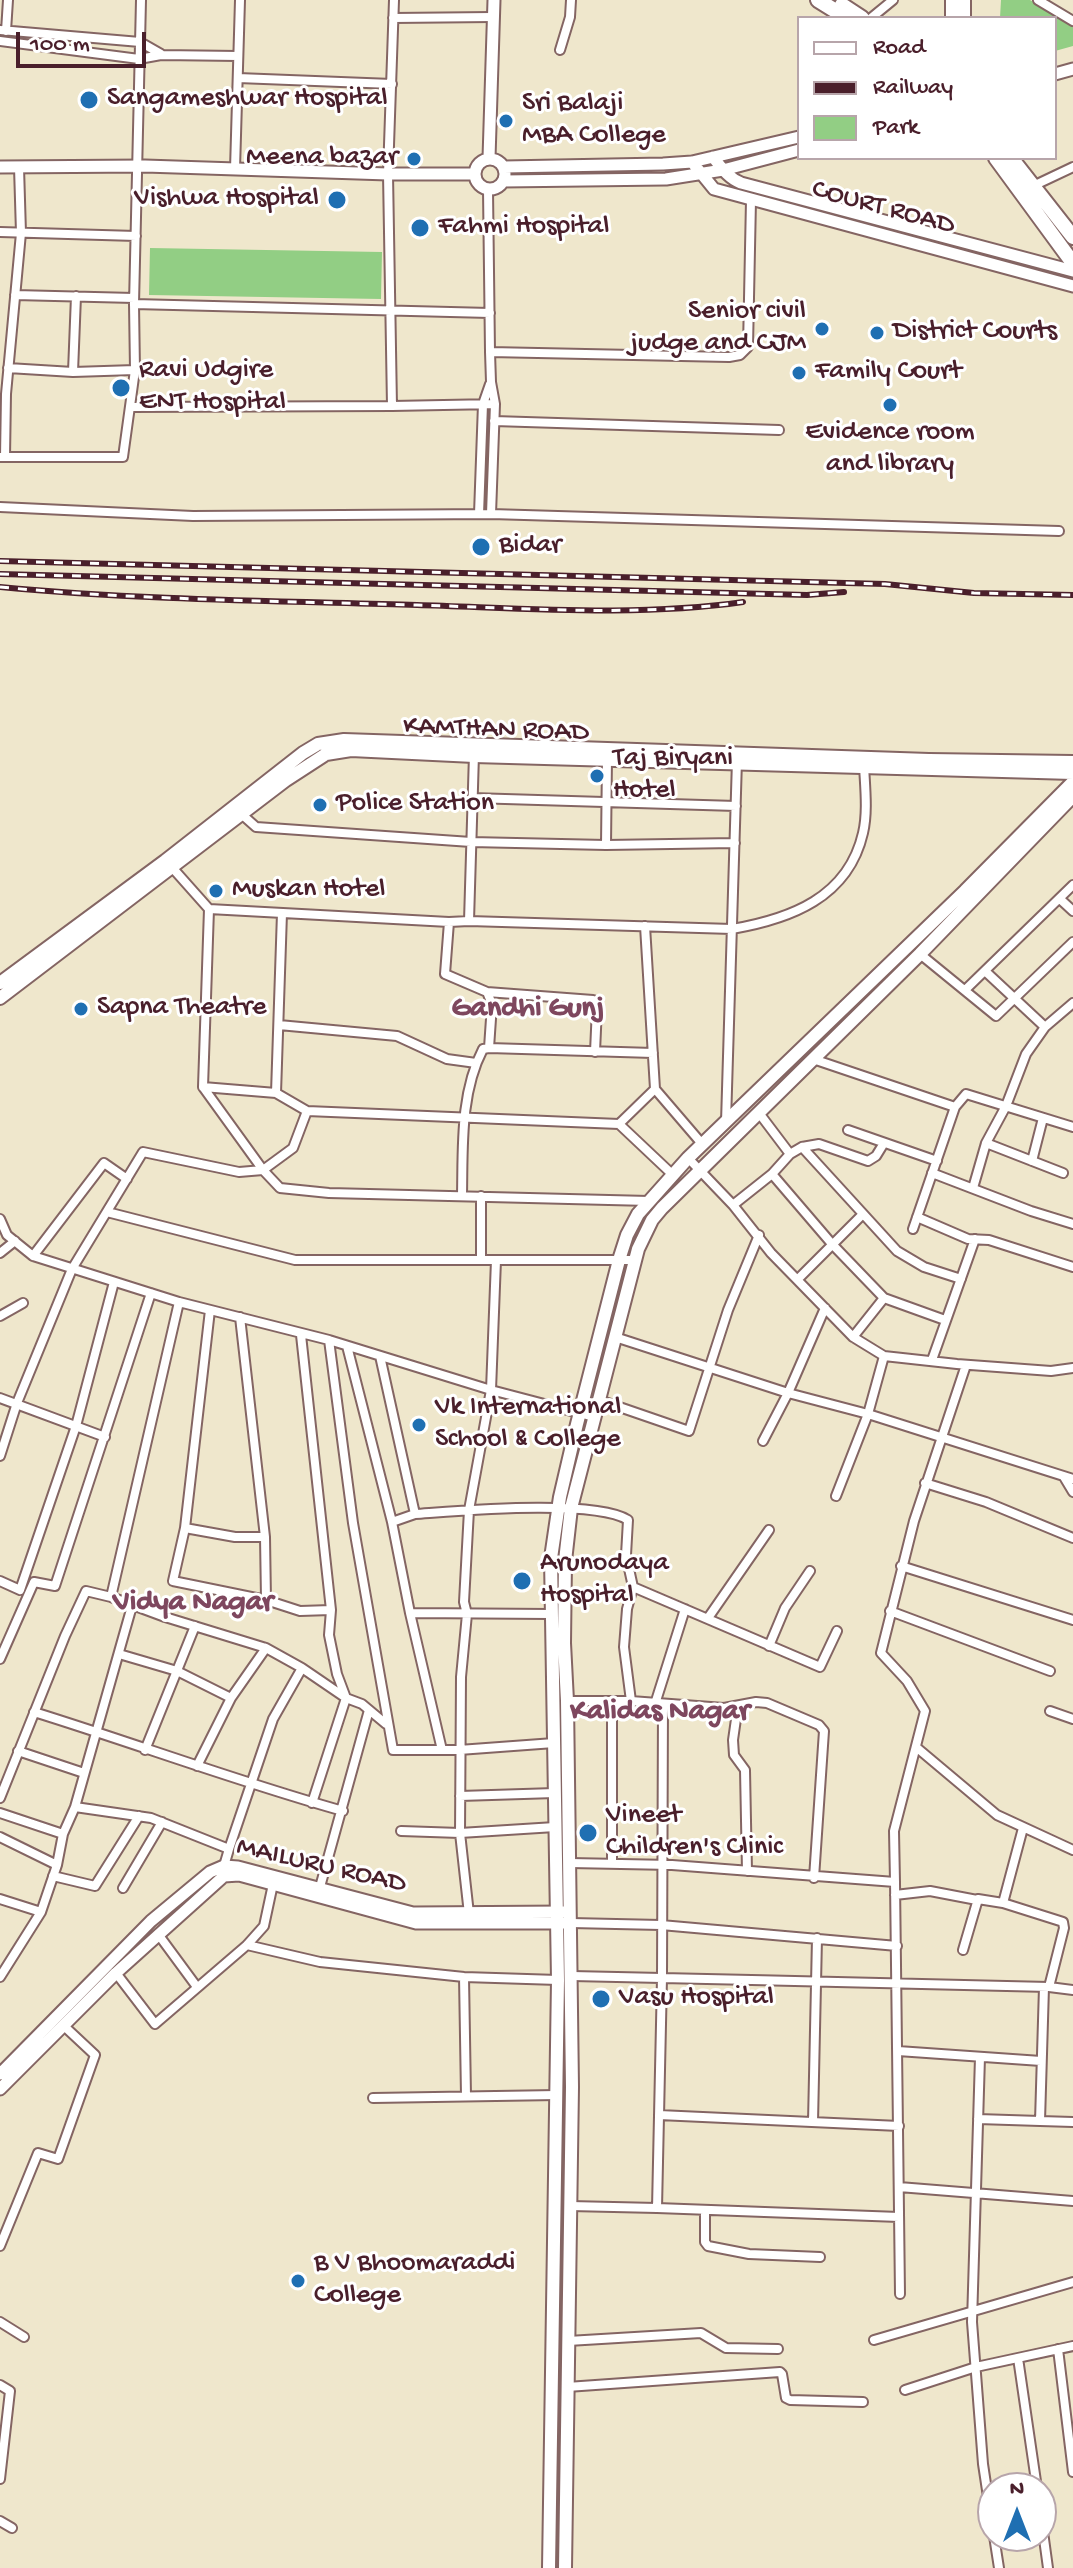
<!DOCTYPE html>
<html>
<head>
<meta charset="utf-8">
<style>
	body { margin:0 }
	#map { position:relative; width:1073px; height:2568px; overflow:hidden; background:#efe7cc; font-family:"Gochi Hand",sans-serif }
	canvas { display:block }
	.legend { position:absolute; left:797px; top:16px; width:260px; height:144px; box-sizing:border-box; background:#fff; border:2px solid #b7a5aa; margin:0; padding:10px 14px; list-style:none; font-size:24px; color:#4a1f2b }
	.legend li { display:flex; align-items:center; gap:16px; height:40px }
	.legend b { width:40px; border:2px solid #b7a5aa }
	.north { position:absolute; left:977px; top:2472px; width:80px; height:80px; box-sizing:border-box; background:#fff; border:2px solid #b7a5aa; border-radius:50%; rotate:0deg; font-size:22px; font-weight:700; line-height:32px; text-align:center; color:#4a1f2b }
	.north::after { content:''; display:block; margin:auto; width:28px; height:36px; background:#1f6fb2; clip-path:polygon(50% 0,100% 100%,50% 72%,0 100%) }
	.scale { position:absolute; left:16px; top:32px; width:130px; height:36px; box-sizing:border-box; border:4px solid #4a1f2b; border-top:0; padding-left:10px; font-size:24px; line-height:28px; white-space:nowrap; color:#4a1f2b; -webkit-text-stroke:6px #fff; paint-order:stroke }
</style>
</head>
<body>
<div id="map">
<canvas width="1073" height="2568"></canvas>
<ul class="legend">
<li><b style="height:10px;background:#fff"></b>Road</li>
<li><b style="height:10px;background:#4a1f2b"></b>Railway</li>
<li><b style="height:22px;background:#92ce84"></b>Park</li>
</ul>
<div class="north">N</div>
<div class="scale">100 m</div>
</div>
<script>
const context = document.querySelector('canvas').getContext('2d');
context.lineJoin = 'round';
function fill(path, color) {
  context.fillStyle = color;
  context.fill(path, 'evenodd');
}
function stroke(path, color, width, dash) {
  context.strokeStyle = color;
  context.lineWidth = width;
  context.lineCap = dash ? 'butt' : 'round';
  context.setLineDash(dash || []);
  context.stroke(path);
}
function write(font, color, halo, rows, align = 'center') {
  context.font = font + ' "Gochi Hand",sans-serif';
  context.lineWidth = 6;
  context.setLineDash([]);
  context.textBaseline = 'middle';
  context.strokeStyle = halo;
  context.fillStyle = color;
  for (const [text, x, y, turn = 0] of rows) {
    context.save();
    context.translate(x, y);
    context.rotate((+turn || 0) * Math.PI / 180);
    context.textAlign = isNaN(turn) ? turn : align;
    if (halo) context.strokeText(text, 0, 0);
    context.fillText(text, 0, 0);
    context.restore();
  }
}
const green = new Path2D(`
	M1001,0H1030L1058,15L1073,26V46L1055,51V18H1000Z
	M150,248L382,252L381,299L149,295Z`);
const street = new Path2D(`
	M1038,0L1073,21
	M393,18L493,17
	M871,18L893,0
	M0,30L140,42L161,54
	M6,31L8,0
	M0,41L139,59L161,55L238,56
	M560,50L570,17L571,0
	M238,78L392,84
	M235,169L240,0
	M1033,186L1073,167
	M488,190L490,352L491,382L495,404L491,514
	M0,232L136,236
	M15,295L134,298
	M134,304L490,313
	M490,352L729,357L740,355L748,347L751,200
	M8,368L73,372L135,370
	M73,372L76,296
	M392,406L388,174L394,0
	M132,407L392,406L495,404
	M494,421L779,430
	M0,457H123L135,370L134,304L141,0
	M5,457L6,394L21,233L19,167
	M0,507L193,516L491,514L1059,531
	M479,514L483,404L490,384
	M472,798L736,806
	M238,811L256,827L471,842L606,845L735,843
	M606,845L607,758
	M169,864L209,909L449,922L469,921L732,929C790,919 848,898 863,833C868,812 865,787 864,765
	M1060,899L1073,911
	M209,909L203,1087L263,1170L280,1188L329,1193L649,1201
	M282,913L276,1093L307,1111L619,1124L673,1175
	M469,921L474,754
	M449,922L445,974L487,992L492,1004L489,1048L483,1049C460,1093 463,1147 462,1195
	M645,926L655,1089L703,1145
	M920,954L996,1016L1073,942
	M985,971L1045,1027L1026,1054L1006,1106L986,1143
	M965,990L1073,885
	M487,992L593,1000L597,1007L595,1052
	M279,1025L397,1036L447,1059L476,1063
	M1045,1027L1073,1003
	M489,1048L653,1053
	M813,1059L955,1107L913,1229
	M203,1087L276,1093
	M955,1107L966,1094L1073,1127
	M759,1113L790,1154
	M726,1122L737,760
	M619,1124L655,1089
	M848,1130L937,1161
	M802,1147L897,1251L924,1267L961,1279
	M688,1158L733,1205L771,1253L853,1337L884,1356L957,1364L1051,1371L1073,1368
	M1032,1161L1043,1118
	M932,1173L1031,1211L1073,1224
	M772,1174L832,1244L884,1298L945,1320
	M973,1188L986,1143L1063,1173
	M733,1205L772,1174L790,1154L802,1147L819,1144L868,1161L876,1156L884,1143
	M107,1212L295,1260H635
	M917,1217L968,1239L989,1240L1073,1267
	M0,1219L7,1235L33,1256L179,1302L329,1340L491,1390L594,1417
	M0,1253L15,1241
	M33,1256L104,1163L127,1179
	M481,1260V1196
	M798,1279L863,1214
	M210,1310L185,1528L173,1581L266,1600L300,1611L331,1610
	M0,1316L23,1303
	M240,1317L265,1537L266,1600
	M301,1335L331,1610L329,1635L337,1674L346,1698L312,1803
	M615,1337L788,1393L868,1414L1073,1479
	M853,1337L884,1298
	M329,1340L353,1523L393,1750H459L554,1743
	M347,1346L392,1522L410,1613L442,1750
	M380,1356L415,1514
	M932,1360L975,1239
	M0,1398L105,1437
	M599,1400L689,1431L728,1310L759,1235
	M763,1441L788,1393L825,1308
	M0,1456L17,1403L72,1269L143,1152L239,1172L263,1170L293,1148L307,1111
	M1064,1477L1073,1492
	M925,1483L986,1502L1073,1538
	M836,1496L868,1414L884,1356
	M392,1522L415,1514C460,1511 594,1499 628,1520L626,1555L633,1587L627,1609L624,1647L631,1701
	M185,1528L235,1537H265
	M901,1566L1073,1620
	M0,1581L20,1590L76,1426L114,1282
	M633,1587L820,1667L837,1631
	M111,1597L179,1302
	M890,1611L1050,1671
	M410,1613L551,1614
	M708,1618L769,1530
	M769,1646L785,1608L810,1571
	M119,1654L177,1671L231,1698
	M0,1659L34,1582L55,1586L151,1293
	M567,1701H631L724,1708L756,1702L767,1703L819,1725L824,1731L814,1878
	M612,1702V1864
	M655,1704L685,1609
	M742,1706L737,1712L733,1740L734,1755L745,1770L747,1871
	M1050,1711L1073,1719
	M34,1712C137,1744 239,1782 343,1811
	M916,1747L997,1815L1073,1850
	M145,1750L195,1626
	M18,1751L84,1773
	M197,1766L231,1698L266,1648
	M460,1796L555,1793
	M0,1798L65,1636L86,1591L111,1597L165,1617L266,1648L302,1668L346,1698L362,1704L386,1724
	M75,1807L151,1818L229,1849L224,1866
	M0,1813L63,1834
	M401,1831L460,1833L555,1827
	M0,1837L57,1865
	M229,1849L273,1719L302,1668
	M570,1863L672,1865L895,1882L900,2294
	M53,1876L95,1886L139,1816
	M895,1882L894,1831L925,1711L907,1681L881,1653L914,1521L966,1365
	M320,1887L369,1710
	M123,1888L162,1822
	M895,1895L930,1891L977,1900
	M0,1899L41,1912
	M1003,1903L1023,1828
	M469,1914L460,1833L461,1677L467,1614L464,1602L469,1510L491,1390L496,1260
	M571,1923L661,1925L897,1946
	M158,1934L197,1987
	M247,1945L320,1962L464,1977L558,1980
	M963,1950L978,1899L1003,1903L1060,1921L1063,1922L1064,1928L1049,1987
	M116,1973L155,2024L247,1945L264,1926L273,1884
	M572,1976C731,1980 890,1982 1049,1987L1073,1990
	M0,1977L41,1912L57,1865L63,1834L75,1807L132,1606
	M464,1977L466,2096
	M1044,1987L1040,2121L1073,2122
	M898,2051L1041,2061
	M980,2057L972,2322L983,2464L993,2530
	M373,2098L557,2095
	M659,2115L899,2126
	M978,2119L1040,2121
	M813,2122L817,1938
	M899,2187L1073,2201
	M570,2206L657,2208L662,1978L663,1704
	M657,2208L899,2217
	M705,2210V2242L708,2246L749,2254L820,2257
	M0,2246L38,2153L58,2159L95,2055L64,2026
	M0,2322L24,2337
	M874,2340L1073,2282
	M568,2341L701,2333L726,2348L778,2349
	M1058,2349L1073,2472
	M1018,2358L1037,2488
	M0,2385L10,2391L0,2479
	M567,2387L780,2372L782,2374L786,2398L790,2400L863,2402
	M905,2390L976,2367L1073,2346
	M1041,2517L1048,2568
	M0,2521L12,2528
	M994,2536L999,2568`);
const secondary = new Path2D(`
	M1055,74L1073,69
	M713,157C721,167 728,178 741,183L1073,271
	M489,158L494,0
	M475 174a15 15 0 1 1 30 0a15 15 0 1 1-30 0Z
	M692,162L714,189L1073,286
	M0,167L145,166L388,174H474
	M504,167L663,164L692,162L799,137
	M503,181L666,179L723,170L799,150
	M0,2074L151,1921L210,1872L224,1866L238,1867L413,1913L566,1912
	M0,2089L116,1973L224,1876L239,1875L416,1923H566`);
const primary = new Path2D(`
	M952,0V18
	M964,0V18
	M0,983L165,861L303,753L318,744L344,740L929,760L1073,762
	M0,998L286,780L326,754L351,750L474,756L1073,773
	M549,2568L558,1980L551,1558L560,1497L577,1424L619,1260L627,1235L638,1214L688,1158L965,891L1073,782
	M565,2568L572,2087L567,1701L564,1643L565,1561L571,1508L638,1249L652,1220L662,1208L920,954L1073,796`);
const highway = new Path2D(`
	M818,0L847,18
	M842,5L862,18
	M996,158L1073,263
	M1011,158L1073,237`);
const rail = new Path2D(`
	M0,561L885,584L974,593L1073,595
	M0,574L807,595L844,592
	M0,587C138,600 278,601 417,605C523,608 638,617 743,602`);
const markers = [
	[89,100,10,"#1f6fb2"],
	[506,121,8,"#1f6fb2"],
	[414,159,8,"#1f6fb2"],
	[337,200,10,"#1f6fb2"],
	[420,228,10,"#1f6fb2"],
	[822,329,8,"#1f6fb2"],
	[877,333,8,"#1f6fb2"],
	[799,373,8,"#1f6fb2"],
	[121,388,10,"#1f6fb2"],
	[890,405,8,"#1f6fb2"],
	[481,547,10,"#1f6fb2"],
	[597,776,8,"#1f6fb2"],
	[320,805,8,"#1f6fb2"],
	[216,891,8,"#1f6fb2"],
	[81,1009,8,"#1f6fb2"],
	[419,1425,8,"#1f6fb2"],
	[522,1581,10,"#1f6fb2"],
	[588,1833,10,"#1f6fb2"],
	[601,1999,10,"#1f6fb2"],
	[298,2281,8,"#1f6fb2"]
];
const poiNames = [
	["Sangameshwar Hospital",107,100],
	["Sri Balaji",522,105],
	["MBA College",522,137],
	["Meena bazar",398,159,"right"],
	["Vishwa Hospital",319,200,"right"],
	["Fahmi Hospital",438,228],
	["Senior civil",806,313,"right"],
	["judge and CJM",806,345,"right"],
	["District Courts",893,333],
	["Ravi Udgire",139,372],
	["ENT Hospital",139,404],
	["Family Court",815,373],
	["Evidence room",890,434,"center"],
	["and library",890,466,"center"],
	["Bidar",499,547],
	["Taj Biryani",613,760],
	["Hotel",613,792],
	["Police Station",336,805],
	["Muskan Hotel",232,891],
	["Sapna Theatre",97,1009],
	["Vk International",435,1409],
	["School & College",435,1441],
	["Arunodaya",540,1565],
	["Hospital",540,1597],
	["Vineet",606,1817],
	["Children's Clinic",606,1849],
	["Vasu Hospital",619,1999],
	["B V Bhoomaraddi",314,2265],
	["College",314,2297]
];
const streetNames = [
	["COURT ROAD",883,209,15],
	["KAMTHAN ROAD",496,731,2],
	["MAILURU ROAD",321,1867,13]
];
const neighbourhoodNames = [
	["Gandhi Gunj",528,1010],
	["Vidya Nagar",193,1604],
	["Kalidas Nagar",660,1713]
];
fill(green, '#92ce84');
stroke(street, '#846563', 12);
stroke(secondary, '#846563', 15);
stroke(primary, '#846563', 16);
stroke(highway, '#846563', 18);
stroke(street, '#fff', 8);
stroke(secondary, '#fff', 11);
stroke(primary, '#fff', 12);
stroke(highway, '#fff', 14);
stroke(rail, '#4a1f2b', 6);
stroke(rail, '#fff', 3, [9]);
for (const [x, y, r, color] of markers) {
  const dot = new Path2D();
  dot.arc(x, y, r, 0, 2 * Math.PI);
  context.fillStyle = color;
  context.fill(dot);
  stroke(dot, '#fff', 3);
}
write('28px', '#4a1f2b', '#fff', poiNames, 'left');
write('28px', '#4a1f2b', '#fff', streetNames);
write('bold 30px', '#7e475e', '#fff', neighbourhoodNames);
</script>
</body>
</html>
